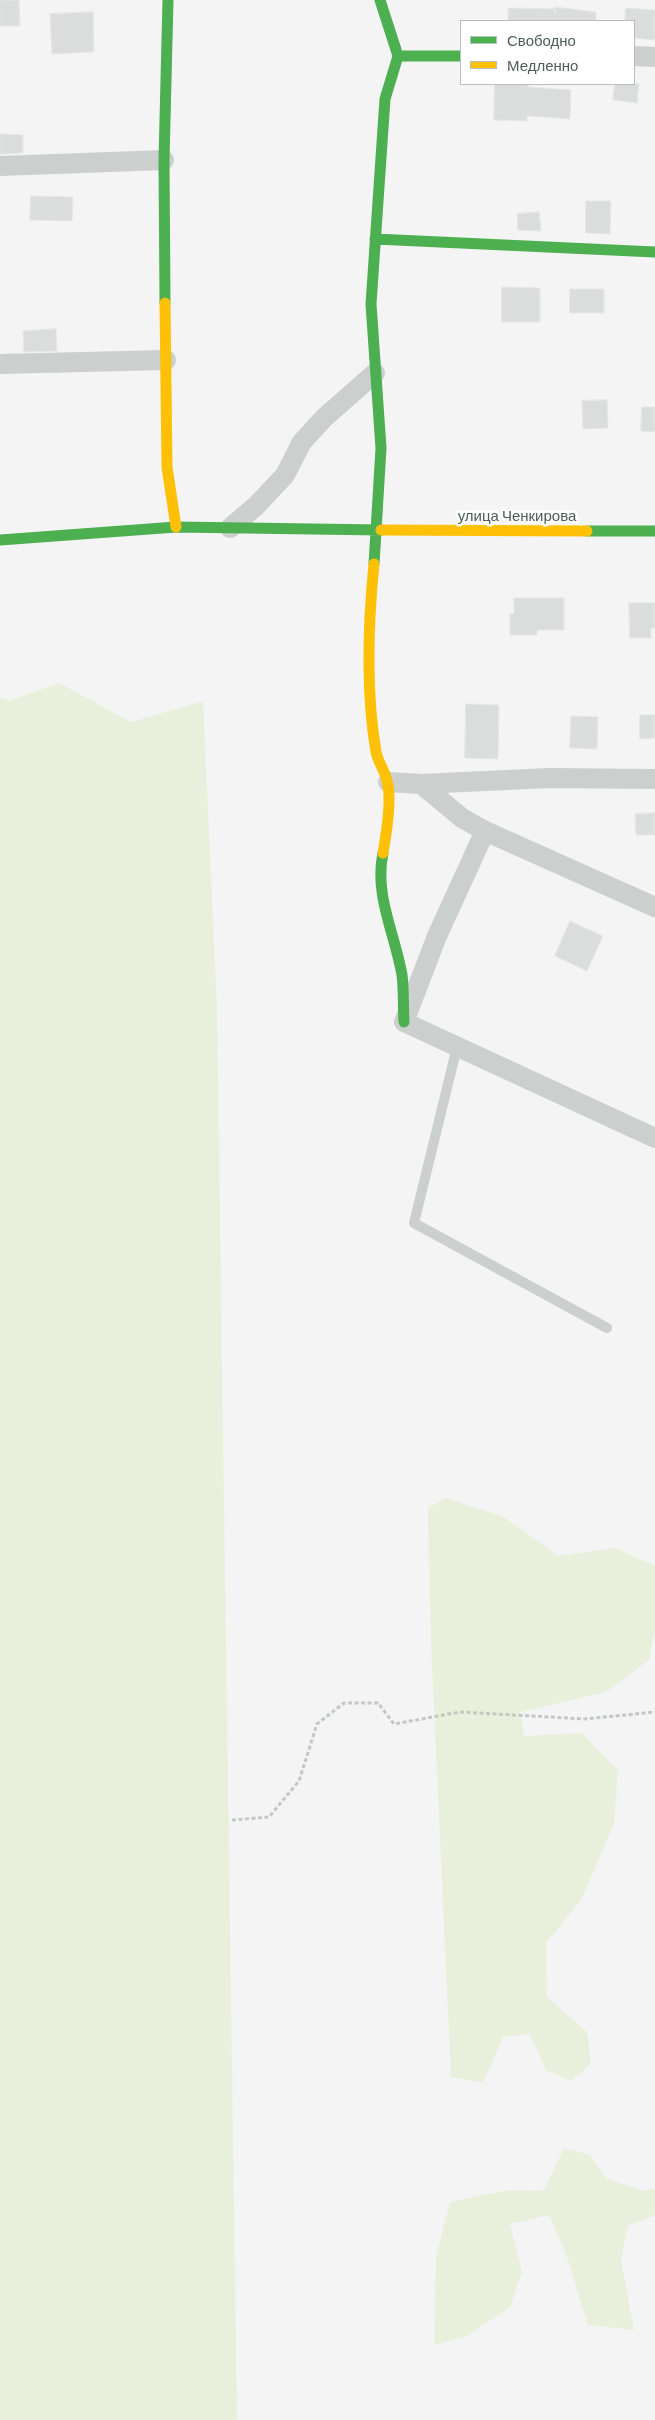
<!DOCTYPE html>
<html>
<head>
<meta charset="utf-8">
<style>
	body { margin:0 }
	#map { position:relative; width:655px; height:2420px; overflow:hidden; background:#f4f4f4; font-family:Barlow,sans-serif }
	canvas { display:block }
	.legend { position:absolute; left:460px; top:20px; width:175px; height:65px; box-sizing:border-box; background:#fff; border:1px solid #b7bfbb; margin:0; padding:6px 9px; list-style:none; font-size:15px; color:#4c5f54 }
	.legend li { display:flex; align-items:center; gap:10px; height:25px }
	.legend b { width:25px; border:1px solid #b7bfbb }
</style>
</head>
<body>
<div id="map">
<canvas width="655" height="2420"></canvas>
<ul class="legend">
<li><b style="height:6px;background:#4caf50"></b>Свободно</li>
<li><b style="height:6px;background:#ffc107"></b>Медленно</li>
</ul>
</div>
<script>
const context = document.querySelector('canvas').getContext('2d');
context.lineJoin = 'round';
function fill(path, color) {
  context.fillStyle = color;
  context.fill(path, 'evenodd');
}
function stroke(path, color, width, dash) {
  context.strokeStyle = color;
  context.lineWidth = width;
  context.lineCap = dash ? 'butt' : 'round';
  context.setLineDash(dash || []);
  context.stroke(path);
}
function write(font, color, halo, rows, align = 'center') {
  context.font = font + ' Barlow,sans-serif';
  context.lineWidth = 5;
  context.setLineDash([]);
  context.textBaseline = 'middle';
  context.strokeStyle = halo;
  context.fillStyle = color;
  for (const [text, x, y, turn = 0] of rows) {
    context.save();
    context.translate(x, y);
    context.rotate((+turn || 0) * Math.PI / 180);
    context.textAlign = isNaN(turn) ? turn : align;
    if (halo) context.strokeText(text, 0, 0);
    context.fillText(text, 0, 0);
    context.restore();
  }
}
const green = new Path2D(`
	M59,683L131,722L203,701L217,1008L237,2420H0V697L9,701Z
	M445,1498L502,1516L559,1556L615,1548L655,1566V1631L649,1660L606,1692L520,1712L524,1736L582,1733L618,1771L614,1824L581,1900L546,1943L547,1997L587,2032L591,2064L571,2081L546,2070L530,2034L503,2037L483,2083L451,2077L431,1643L428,1508Z
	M564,2148L590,2155L607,2179L645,2191L655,2188V2215L628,2226L621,2260L634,2330L588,2325L566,2254L549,2215L510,2224L522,2272L510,2307L465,2337L434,2345L436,2257L450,2202L503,2191L544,2190Z`);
const building = new Path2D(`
	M0,0H19L20,26H0Z
	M555,7L596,12V21H508V8L555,9V14Z
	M626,8L655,10V40L634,38V21H625Z
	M93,12L94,52L52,54L50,14Z
	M495,84H528V87L571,90L570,119L527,116V121L494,120Z
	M615,84H639L637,103L613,100Z
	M0,134L23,135V153L0,154Z
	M31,196L73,197L72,221L30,220Z
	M586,201H611L610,234L586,233Z
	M539,212L541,231L518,230L517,214Z
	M502,287L540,288V322H502Z
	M570,289H604V313H570Z
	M56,329L57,351L24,352L23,331Z
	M607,400L608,428L583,429L582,401Z
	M642,407H655V432L641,431Z
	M514,598H564V630H537V635H510V614H514Z
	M629,603H655V628H651V638H630Z
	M466,704L499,705L498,759L465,758Z
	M640,715H655V738L640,739Z
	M571,716L598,717L597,749L570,748Z
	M655,813V835H636L635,814Z
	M570,921L603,936L587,971L555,956Z`);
const path = new Path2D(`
	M232,1820L269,1817L299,1781L317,1724L344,1703H378L394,1724L460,1712L585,1719L655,1712`);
const lane = new Path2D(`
	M457,1047L414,1223L607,1328`);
const street = new Path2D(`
	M634,56L655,57
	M0,166L164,160
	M0,364L166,360
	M230,528L256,506L285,475L302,442L324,418L375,373
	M388,782L421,784L549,778L655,779
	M421,784L462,818L485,831L655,907
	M485,831L437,936L404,1022L655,1138`);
const fast = new Path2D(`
	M398,56H461
	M375,239L655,252
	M165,303L164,160L168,0
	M587,531H655
	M0,540L176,527L381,530
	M374,564L381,448L371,304L385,99L398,56L380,0
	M383,853C374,895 395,934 402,975C404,990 403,1007 404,1022`);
const slow = new Path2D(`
	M165,303L167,467L176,527
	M381,530L587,531
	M374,564C368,624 366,693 376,752C378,762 385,771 387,781C392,797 386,836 383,853`);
const streetNames = [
	["улица Ченкирова",517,516]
];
fill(green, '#e8f0dc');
fill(building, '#dbdddc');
stroke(building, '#e6e6e6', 1);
stroke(path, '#c2c9be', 3, [4, 2.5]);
stroke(lane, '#cbcfcd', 10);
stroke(street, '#cbcfcd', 20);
stroke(fast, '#4caf50', 11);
stroke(slow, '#ffc107', 11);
write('15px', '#4c5f54', '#fff', streetNames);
</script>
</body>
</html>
